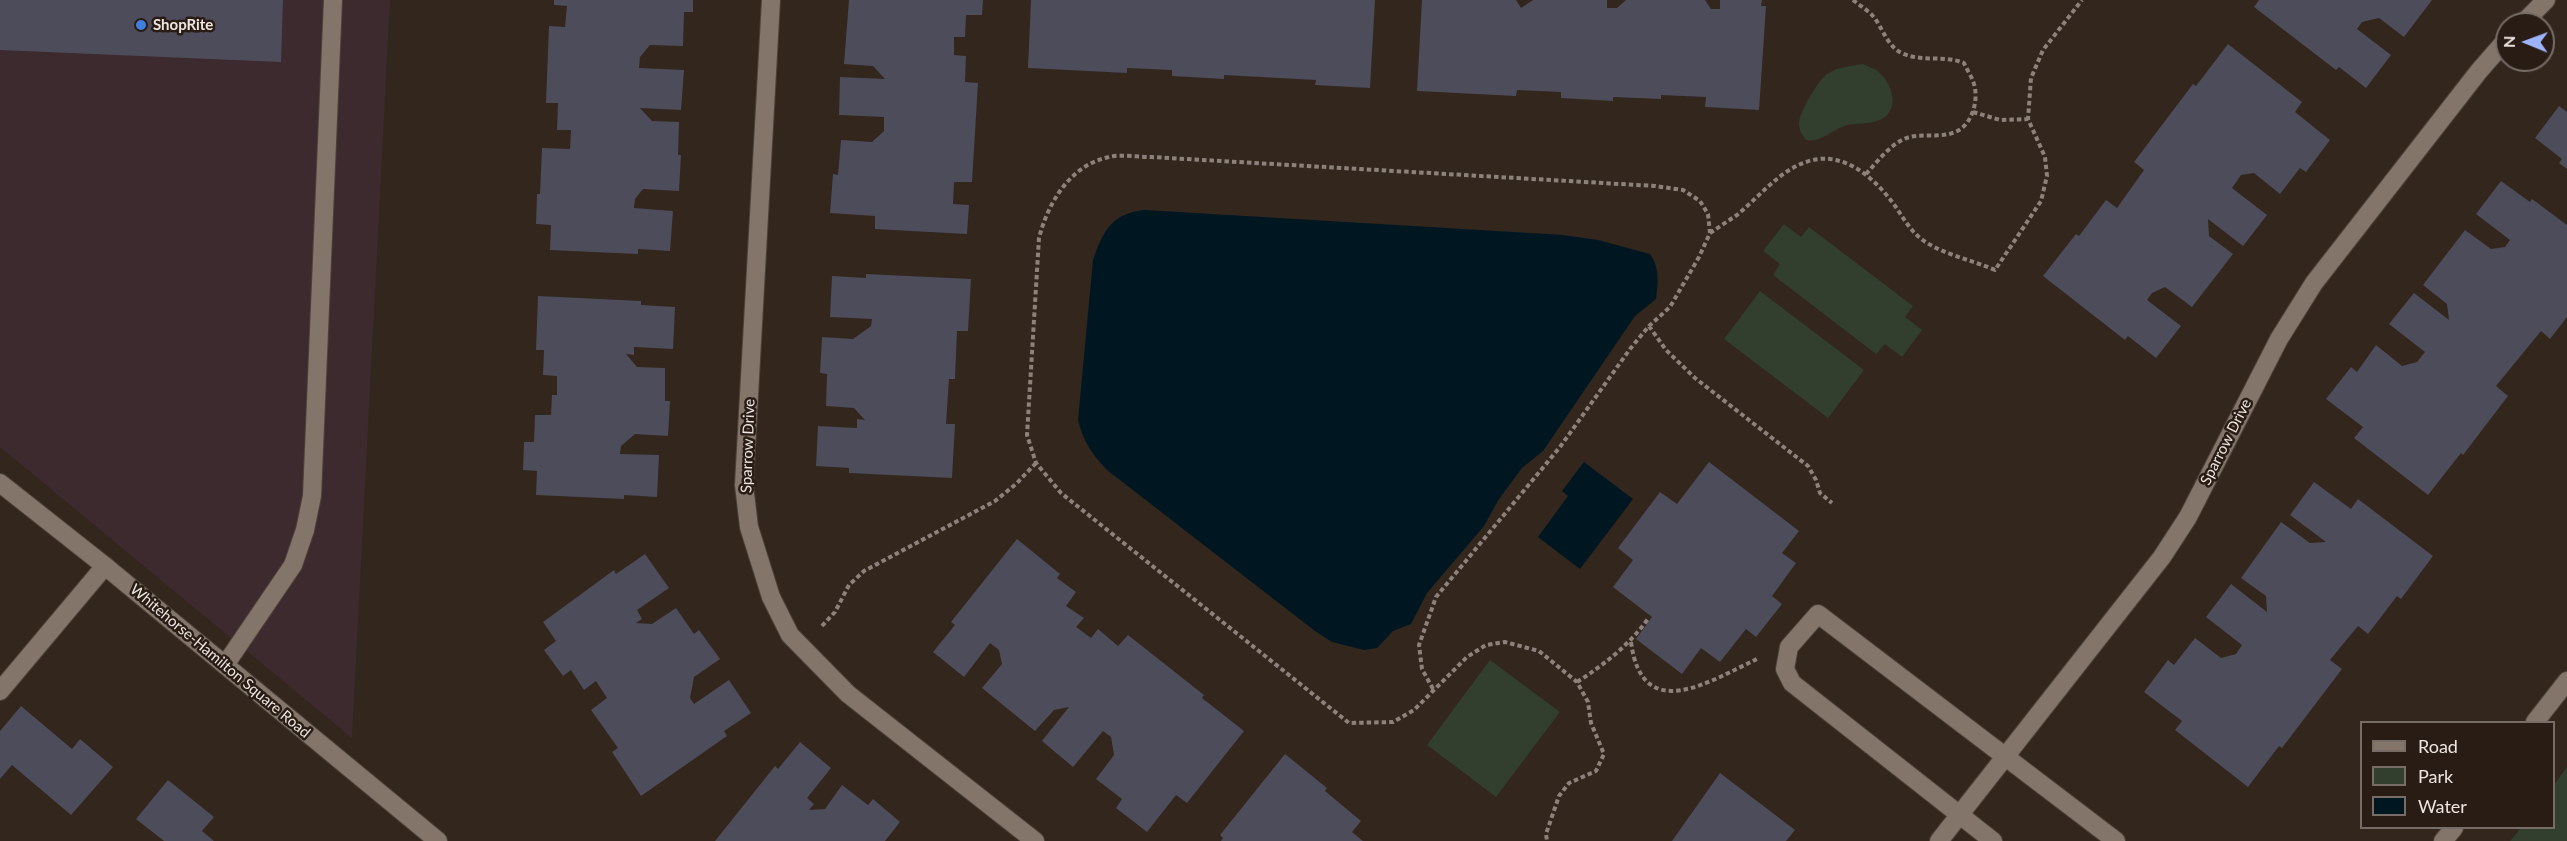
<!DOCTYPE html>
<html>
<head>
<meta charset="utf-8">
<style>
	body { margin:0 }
	#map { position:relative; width:2567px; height:841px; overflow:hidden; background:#32261d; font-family:Lato,sans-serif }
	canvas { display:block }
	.legend { position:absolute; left:2360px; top:721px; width:195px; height:108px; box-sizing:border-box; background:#281c14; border:2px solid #776c66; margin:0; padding:8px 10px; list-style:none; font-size:18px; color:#eee5e0 }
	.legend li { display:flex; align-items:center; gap:12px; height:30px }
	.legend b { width:30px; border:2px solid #776c66 }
	.north { position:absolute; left:2495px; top:12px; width:60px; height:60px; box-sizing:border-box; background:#281c14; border:2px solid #776c66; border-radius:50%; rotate:271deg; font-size:16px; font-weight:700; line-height:24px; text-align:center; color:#eee5e0 }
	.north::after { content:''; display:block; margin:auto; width:21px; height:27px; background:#9db4fd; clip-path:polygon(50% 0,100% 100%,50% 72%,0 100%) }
</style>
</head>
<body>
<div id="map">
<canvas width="2567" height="841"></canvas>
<ul class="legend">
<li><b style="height:8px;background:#84756a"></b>Road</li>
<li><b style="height:16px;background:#323e2e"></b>Park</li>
<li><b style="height:16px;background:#001722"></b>Water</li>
</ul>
<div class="north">N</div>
</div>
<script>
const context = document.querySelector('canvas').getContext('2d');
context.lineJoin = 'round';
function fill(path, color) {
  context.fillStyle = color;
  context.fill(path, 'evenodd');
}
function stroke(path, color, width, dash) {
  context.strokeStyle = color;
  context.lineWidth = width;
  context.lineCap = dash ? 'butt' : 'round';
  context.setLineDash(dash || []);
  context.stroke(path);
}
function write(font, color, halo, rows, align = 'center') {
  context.font = font + ' Lato,sans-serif';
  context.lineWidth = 5;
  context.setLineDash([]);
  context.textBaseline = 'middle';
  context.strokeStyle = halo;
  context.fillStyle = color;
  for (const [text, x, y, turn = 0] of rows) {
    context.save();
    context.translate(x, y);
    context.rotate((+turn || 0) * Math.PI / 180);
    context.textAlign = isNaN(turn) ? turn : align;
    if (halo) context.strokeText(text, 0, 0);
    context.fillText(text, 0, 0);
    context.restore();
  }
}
const commercial = new Path2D(`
	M0,0H390L352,738L0,447Z`);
const green = new Path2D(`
	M1863,64C1867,66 1872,68 1876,70C1892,81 1902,110 1880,120C1868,125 1856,122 1844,126C1830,131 1821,143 1806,140C1802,135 1799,130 1799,123C1800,111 1818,81 1827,74C1837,67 1851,66 1863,64Z
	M1784,224L1801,237L1809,227L1913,306L1905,317L1922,330L1902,357L1885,344L1876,354L1773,275L1780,264L1763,251Z
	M1760,291L1864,370L1828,418L1724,339Z
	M1490,660L1560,712L1496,797L1427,745Z
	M2567,767V841H2510L2521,828H2554V785Z`);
const water = new Path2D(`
	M1145,210L1563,235L1598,240L1650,254C1660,268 1658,283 1656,299L1635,316L1543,451L1522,468L1499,499L1484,526L1427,593L1411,624L1393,631L1377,648L1364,650L1332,642L1315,631L1107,470C1092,454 1083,441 1078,420L1093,260C1103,231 1112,213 1145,210Z
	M1584,462L1633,499L1580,569L1538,537L1568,496L1562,491Z`);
const building = new Path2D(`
	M0,0H283L281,62L0,50Z
	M554,0H693V12H684L683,46L650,45L640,57L639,68L684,70L681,110L640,108L652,121L679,122L678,155H681L679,191L643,189L635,199L634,208L673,211L670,251L638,249V254L550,250L551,225L536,224L537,194H540L542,148L570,149L571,130H557L558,103H546L549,26L565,27L567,6L554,5Z
	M849,0H983L982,15H966L965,37H954V55L966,56L965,82L978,83L972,182H954L953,204L969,205L967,234L875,229V216L830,213L833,174L838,175L841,140L872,142L884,131V117L839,115L840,77L885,79L873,66L844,64Z
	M1031,0H1375L1370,88L1315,85L1316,80L1224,75V79L1172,76V70L1127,68V73L1028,68Z
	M1422,0H1516L1521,8L1533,0H1607V8H1617L1626,0H1705L1711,9H1720V0H1762L1761,6H1766L1759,110L1705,107L1706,97L1661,95V99L1613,97V101L1561,98V92L1517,90L1516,96L1417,91Z
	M2259,0H2432L2404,37L2379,18L2362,22L2357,29L2391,55L2366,88L2339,67L2336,70L2254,7Z
	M2228,44L2302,102L2295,112L2330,140L2306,172L2300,168L2280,194L2254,173L2241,175L2232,188L2267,215L2243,246L2208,219L2209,236L2233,254L2192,307L2165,287L2152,293L2147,300L2181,326L2156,358L2128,336L2125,340L2043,276L2076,234L2079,236L2106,200L2117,208L2144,170L2134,162L2193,84L2196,86Z
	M2559,106L2567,112V169L2559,163L2562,159L2535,138Z
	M2501,181L2530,202L2532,199L2567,225V317L2550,339L2541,331L2496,386L2508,396L2463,455L2461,453L2428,495L2354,438L2363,427L2326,399L2351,367L2357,372L2376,345L2402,366L2417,362L2425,352L2389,324L2414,293L2449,320L2447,304L2423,285L2465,230L2491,249L2505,247L2510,240L2476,214Z
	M866,274L971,279L968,331H957L955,379H949L946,424H955L952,478L849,473V468L816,466L818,426L857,428V419L865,420L854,408L826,406L827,374L820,373L822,337L853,339L871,326L872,319L830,317L832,276L866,278Z
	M538,296L641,301V305L675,307L673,349L634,347V355L626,354L637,367L665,368V401H670L668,436L635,434L621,446L620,454L659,455L657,497L624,495V499L536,495L537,471L523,470L524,442H534L535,415H551L552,395H557V376L543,375L544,350H536Z
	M1709,462L1799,531L1782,553L1796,563L1772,596L1782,604L1756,637L1746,629L1720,662L1701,648L1682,674L1636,639L1652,617L1613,587L1633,560L1618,548L1660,492L1677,504Z
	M2314,482L2351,509L2358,499L2433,556L2401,599L2397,596L2368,634L2358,626L2330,660L2342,669L2282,748L2279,746L2248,787L2175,730L2182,721L2144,692L2168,660L2174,665L2195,638L2221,658L2236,654L2242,645L2206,617L2231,584L2267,612L2266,596L2241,578L2281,522L2310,543L2326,542L2290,515Z
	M1017,539L1060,574L1057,578L1076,592L1066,606L1084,618L1076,627L1091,638L1098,629L1118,646L1128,635L1204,695L1202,698L1244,731L1187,803L1176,795L1147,832L1116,808L1122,799L1096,779L1114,755L1111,737L1103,731L1073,767L1042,741L1069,707L1054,710L1035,731L982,688L1002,664L999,650L990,643L964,677L933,652L955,625L951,622Z
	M645,554L669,588L637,610L642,619L636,623L652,624L676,608L694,634L699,630L720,659L694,677L690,698L694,704L729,680L751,713L724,731L727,736L641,796L612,752L618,748L591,710L607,698L596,681L584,690L571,670L563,676L544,650L556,641L543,622L614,570L616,574Z
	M21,706L72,749L80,739L113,767L71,815L12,765L0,779V731Z
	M800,742L831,768L807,798L814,804L809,810L825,809L842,785L868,805L873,799L900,822L885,841H715L775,766L778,769Z
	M1285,754L1327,788L1325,791L1361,821L1352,832L1363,841H1221L1223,838L1220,835Z
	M1720,773L1795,830L1786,841H1672Z
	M168,780L214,817L202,831L214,841H164L136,819Z`);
const path = new Path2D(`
	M1853,0C1859,5 1866,9 1872,15C1883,27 1887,48 1904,54C1923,62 1944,55 1964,63C1967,70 1972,77 1974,84C1979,100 1972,126 1955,132C1939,139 1919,132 1904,139C1889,146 1877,162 1866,174
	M1973,112L2000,120L2028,119
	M1710,233C1719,227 1728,221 1737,215C1759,197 1779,171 1806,162C1839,150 1869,173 1889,198C1900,211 1906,226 1920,238C1938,253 1972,260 1995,270L2041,201L2047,176L2045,157L2028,119L2031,78L2043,50L2082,0
	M1649,326L1666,350L1695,378L1808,466L1816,480L1820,493L1832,503
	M822,626L835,612L849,585L864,571L995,501L1016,484L1036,463
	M1631,642C1642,726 1710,681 1757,659
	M1577,682C1605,664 1628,646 1648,619
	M1433,689L1422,669L1419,645L1436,597L1560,447L1630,349L1649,326L1670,307L1699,257L1710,233L1708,214L1700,201L1683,190L1655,186L1151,157C1138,157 1121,154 1109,157C1070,165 1048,203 1039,238L1027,435L1036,463L1061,493L1349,723L1393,722L1414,710L1467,657L1486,645L1505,642L1539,651L1577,682L1588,702L1591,723L1604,754L1596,771L1569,783L1559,796L1546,834L1547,841`);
const service = new Path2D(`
	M225,665L293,565L305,530L312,496L333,0
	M0,691L105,566`);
const minor = new Path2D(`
	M771,0L744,485L749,527L771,597L790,635L848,694L1035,841
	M2522,24L2546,0
	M1939,841L2162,557L2188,517L2279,339L2314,283L2479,71L2507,39
	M1993,841L1792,683L1785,669L1789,647L1818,614L2116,841`);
const tertiary = new Path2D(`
	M0,483L105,566L438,841
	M2535,722L2567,681
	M2443,841L2454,828`);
const markers = [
	[141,25,6,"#3f7fe0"]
];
const poiNames = [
	["ShopRite",153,25]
];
const streetNames = [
	["Sparrow Drive",2226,442,-63],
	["Sparrow Drive",748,446,-88],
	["Whitehorse-Hamilton Square Road",220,661,40]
];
fill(commercial, '#3d2a2e');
fill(green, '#323e2e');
fill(water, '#001722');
fill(building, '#4d4c5b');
stroke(service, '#4d423b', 20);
stroke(minor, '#4d423b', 20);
stroke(tertiary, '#4d423b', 20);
stroke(path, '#8d827b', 4, [4.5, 3]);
stroke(service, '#84756a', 18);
stroke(minor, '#84756a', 18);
stroke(tertiary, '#84756a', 18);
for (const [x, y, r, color] of markers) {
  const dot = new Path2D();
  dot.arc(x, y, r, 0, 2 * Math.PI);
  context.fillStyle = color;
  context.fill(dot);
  stroke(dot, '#281c14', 2);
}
write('bold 15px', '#eee5e0', '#281c14', poiNames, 'left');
write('15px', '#eee5e0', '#281c14', streetNames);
</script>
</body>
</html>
